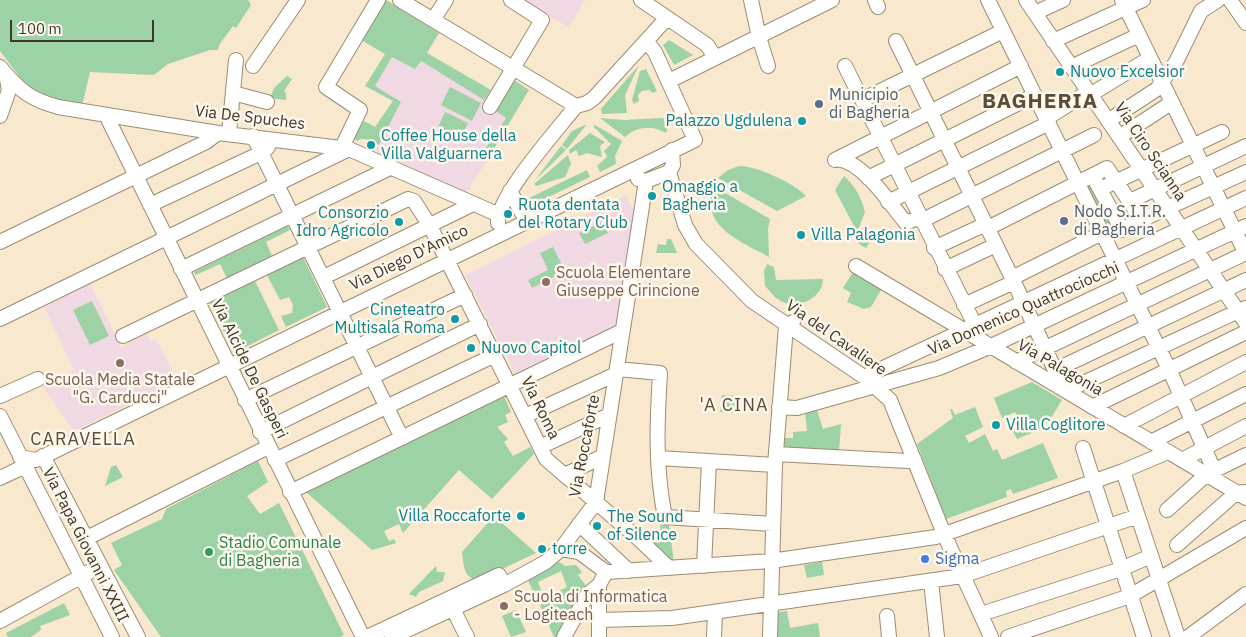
<!DOCTYPE html>
<html>
<head>
<meta charset="utf-8">
<style>
	body { margin:0 }
	#map { position:relative; width:1246px; height:637px; overflow:hidden; background:#f8e8cd; font-family:"IBM Plex Sans",sans-serif }
	canvas { display:block }
	.scale { position:absolute; left:10px; top:20px; width:144px; height:22px; box-sizing:border-box; border:2px solid #3d362c; border-top:0; padding-left:6px; font-size:15px; line-height:18px; white-space:nowrap; color:#3d362c; -webkit-text-stroke:4px #fdf7ec; paint-order:stroke }
</style>
</head>
<body>
<div id="map">
<canvas width="1246" height="637"></canvas>
<div class="scale">100 m</div>
</div>
<script>
const context = document.querySelector('canvas').getContext('2d');
context.lineJoin = 'round';
function fill(path, color) {
  context.fillStyle = color;
  context.fill(path, 'evenodd');
}
function stroke(path, color, width, dash) {
  context.strokeStyle = color;
  context.lineWidth = width;
  context.lineCap = dash ? 'butt' : 'round';
  context.setLineDash(dash || []);
  context.stroke(path);
}
function write(font, color, halo, rows, align = 'center') {
  context.font = font + ' "IBM Plex Sans",sans-serif';
  context.lineWidth = 5;
  context.setLineDash([]);
  context.textBaseline = 'middle';
  context.strokeStyle = halo;
  context.fillStyle = color;
  for (const [text, x, y, turn = 0] of rows) {
    context.save();
    context.translate(x, y);
    context.rotate((+turn || 0) * Math.PI / 180);
    context.textAlign = isNaN(turn) ? turn : align;
    if (halo) context.strokeText(text, 0, 0);
    context.fillText(text, 0, 0);
    context.restore();
  }
}
const education = new Path2D(`
	M520,0H585L569,27Z
	M392,56L421,61L484,100L483,103L506,117L481,155L487,160L466,194L376,150L401,103L374,86Z
	M626,195L634,211L616,326L516,375L465,275Z
	M90,284L121,347L147,334L150,342L157,339L177,381L74,431L42,386L74,370L44,307Z`);
const green = new Path2D(`
	M0,0H248L251,5L236,28L233,26L219,45L218,50H210L168,64L154,75L90,72L82,106L48,98L37,93L22,80L0,51Z
	M386,0L439,33L427,53L491,90L484,100L421,61L415,69L392,57L375,86L401,102L379,145C372,141 364,136 357,141L353,138L364,121L375,127L393,101L365,86L385,54L361,40Z
	M669,40L693,55L674,65L663,45Z
	M639,65L625,95L627,113L602,114L601,109Z
	M646,69L657,91L653,93L649,90L642,91L638,95L639,101L634,104L632,100L640,71Z
	M287,76L292,79L284,91L286,93V100L270,98L274,88Z
	M514,80L529,90L487,160L481,155L506,118L496,111Z
	M450,87L481,103L472,121L441,105Z
	M445,112L468,123L458,143L436,132Z
	M600,118L624,120L663,118L668,127L666,133C652,125 637,126 625,137Z
	M587,124L567,149L562,145L572,131Z
	M595,125L622,141L615,156L616,164L600,172L597,166L607,157L604,151L611,144L593,126Z
	M590,133L605,142L600,146L602,157L587,153L579,156L576,150L570,154L569,150Z
	M561,146L566,150L535,180Z
	M568,155L571,164L565,177L536,186L534,184Z
	M739,166C757,166 794,183 806,196L777,211L718,178L728,170Z
	M587,170L590,177L530,206L529,198Z
	M844,176C856,187 861,197 865,212L858,230L876,232L866,248L859,244L855,228L835,190Z
	M1094,183L1112,222L1103,226L1084,187Z
	M713,186L770,219L768,229L769,257C739,240 700,227 713,186Z
	M602,222L608,233L585,244L579,233Z
	M288,226L290,230L266,242L272,256L227,278L220,264L196,275L194,272Z
	M667,239H671L677,253H656L658,244L666,245Z
	M553,247L565,271L532,288L528,280L548,270L540,253Z
	M303,257L327,307L286,327L281,316L292,313L293,305L289,297L280,300L267,275Z
	M767,264L774,267L776,280L823,279C823,297 800,309 783,302C775,299 771,292 765,286L764,271Z
	M853,272L881,290L871,307L864,309L847,302L851,293L843,288Z
	M255,281L279,330L234,353L210,303Z
	M92,301L109,336L90,345L73,310Z
	M1032,382L1062,400C1046,426 1047,427 1017,439L1009,424L1018,418L1015,412L1002,418L994,398Z
	M722,395L739,396L738,413L720,412Z
	M504,396L511,412L505,415L508,422L497,427L508,439L504,442L513,456L530,447L534,454L492,499L459,470L403,533L399,524L384,531L389,541L394,539L396,543L372,550L306,492Z
	M816,407L823,429L841,424L839,451L783,447V438H793V432L807,431L805,410Z
	M975,407L983,427L965,436L969,443L985,434L993,451L997,449L1002,460L1043,443L1058,478L1013,494L1011,489L1006,491L1007,497L946,519L917,444L953,418L950,409H952L955,415Z
	M258,461L268,482L247,496L260,514L279,503L344,635L340,637H161L114,570L122,565L111,543L162,519L166,509Z
	M116,465L123,477L105,486L111,467Z
	M501,508L508,513L501,522L536,553L479,580C463,579 464,565 462,552Z
	M660,525H669L674,562L647,538L662,542Z
	M559,562L565,566L576,565L582,572L578,575L589,590L560,637H554L540,605L553,599L551,595L567,587L561,571L538,582L542,593L535,596L528,580Z
	M822,562L824,575L807,578L804,565Z
	M436,566L437,572H445L443,581L419,592L416,597L409,594Z
	M64,603L70,615L40,626L41,630L31,637H8L6,633Z
	M516,610L526,632L511,637L502,616Z
	M787,611L790,628L818,623L820,637H774L775,613Z`);
const minor = new Path2D(`
	M400,0L576,106
	M641,0L707,45L715,57
	M751,0L759,37L768,66
	M875,0L878,7
	M988,0L1169,369L1214,470
	M1026,0L1246,323
	M1122,0L1246,254
	M1230,0L1246,23
	M1035,13L1063,0
	M433,20L446,0
	M896,41L1014,282L1055,370L1059,387
	M1053,41L1143,0
	M253,66L298,0
	M845,66L978,331
	M0,67C19,90 29,99 58,107L218,133L349,149L497,214
	M1071,67L1139,35
	M669,81L832,0
	M233,93L267,102
	M1090,95L1150,58
	M862,100L1003,31
	M490,107L542,20L511,0
	M106,115L363,637
	M0,116L9,90L6,74
	M1047,118L1088,92
	M1108,121L1157,89L1176,62L1201,11L1218,0
	M229,133L236,60
	M253,136L402,438
	M1119,137L1171,103
	M342,147L360,110L326,87L378,0
	M837,159C864,162 889,203 906,223L919,217
	M835,160L1021,66
	M669,172L685,225L696,244L752,301L864,377L890,400L944,534L991,637
	M868,178L1035,95
	M638,179L646,181L669,172L673,165L672,150
	M1096,182L1122,230
	M1100,189L1222,132
	M510,191L526,220
	M1130,201L1246,146
	M888,202L1049,123
	M150,205L263,152L268,147
	M921,221L1094,135
	M498,223C496,198 558,129 576,106L587,103L594,98L667,18
	M988,228L1107,168L1142,220
	M1104,237L1246,172
	M0,242L206,142L218,133
	M934,248L986,224
	M856,266L1246,498
	M181,269L392,167
	M945,269L996,245
	M324,277L473,204
	M1012,278L1102,233
	M964,305L1014,282
	M0,319L349,149
	M123,336L408,199L414,201L430,226L546,459L641,541L669,568
	M1016,362L1246,253
	M617,369L660,373C657,421 655,469 665,517L773,524
	M1055,370L1246,280
	M864,377L1246,198
	M1066,391L1245,308
	M0,396L38,379
	M245,400L465,295
	M779,407L797,408L939,368L989,347L1246,226
	M1092,407L1246,332
	M0,416L112,637
	M525,416L616,374
	M1124,426L1246,362
	M260,432L480,324
	M1151,442L1246,394
	M540,447L609,415
	M1083,448L1144,637
	M776,454L908,461L914,459
	M43,456L138,637
	M20,457L36,460L695,140L655,52L646,41
	M658,458L775,465
	M275,460L495,355
	M1182,460L1246,426
	M1123,471L1178,637
	M565,475L603,456
	M0,478L25,466
	M290,492L622,331
	M1167,510L1207,474L1246,455
	M579,524L629,571
	M85,539L268,447
	M1177,545L1236,493L1245,492
	M561,549L579,552L606,572L771,561L936,537L1123,471L1168,452
	M704,566L709,462
	M931,581L937,637
	M453,609L467,637
	M981,614L1121,569L1151,556
	M887,616L889,637
	M599,620L672,618L962,576L1138,516
	M0,621L100,566
	M367,637L499,575L504,585
	M392,637L504,585L546,562L561,549L596,502L646,181
	M564,637L587,595L599,585
	M599,637V585L606,572
	M714,637L715,612
	M770,637L775,465L786,326L793,322
	M1008,637L1130,596L1246,528
	M1188,637L1246,594`);
const markers = [
	[1060,72,5,"#0f9aa8"],
	[819,104,5,"#5c6f8a"],
	[802,121,5,"#0f9aa8"],
	[371,145,5,"#0f9aa8"],
	[652,196,5,"#0f9aa8"],
	[508,214,5,"#0f9aa8"],
	[1064,221,5,"#5c6f8a"],
	[399,222,5,"#0f9aa8"],
	[801,235,5,"#0f9aa8"],
	[546,282,5,"#8d6e63"],
	[455,319,5,"#0f9aa8"],
	[471,348,5,"#0f9aa8"],
	[120,363,5,"#8d6e63"],
	[996,425,5,"#0f9aa8"],
	[521,516,5,"#0f9aa8"],
	[597,526,5,"#0f9aa8"],
	[542,549,5,"#0f9aa8"],
	[209,552,5,"#2e9e5b"],
	[925,559,5,"#3f7fe0"],
	[504,606,5,"#8d6e63"]
];
const cultureNames = [
	["Nuovo Excelsior",1070,72],
	["Palazzo Ugdulena",792,121,"right"],
	["Coffee House della",381,136],
	["Villa Valguarnera",381,154],
	["Omaggio a",662,187],
	["Bagheria",662,205],
	["Ruota dentata",518,205],
	["del Rotary Club",518,223],
	["Consorzio",389,213,"right"],
	["Idro Agricolo",389,231,"right"],
	["Villa Palagonia",811,235],
	["Cineteatro",445,310,"right"],
	["Multisala Roma",445,328,"right"],
	["Nuovo Capitol",481,348],
	["Villa Coglitore",1006,425],
	["Villa Roccaforte",511,516,"right"],
	["The Sound",607,517],
	["of Silence",607,535],
	["torre",552,549]
];
const serviceNames = [
	["Municipio",829,95],
	["di Bagheria",829,113],
	["Nodo S.I.T.R.",1074,212],
	["di Bagheria",1074,230]
];
const streetNames = [
	["Via De Spuches",250,118,7],
	["Via Ciro Scianna",1150,152,56],
	["Via Diego D'Amico",409,258,-26],
	["Via Domenico Quattrociocchi",1024,309,-24],
	["Via del Cavaliere",836,338,35],
	["Via Palagonia",1060,368,30],
	["Via Alcide De Gasperi",249,369,64],
	["Via Roma",540,408,64],
	["Via Roccaforte",585,446,-79],
	["Via Papa Giovanni XXIII",85,545,63]
];
const educationNames = [
	["Scuola Elementare",556,273],
	["Giuseppe Cirincione",556,291],
	["Scuola Media Statale",120,380,"center"],
	["\"G. Carducci\"",120,398,"center"],
	["Scuola di Informatica",514,597],
	["- Logiteach",514,615]
];
const leisureNames = [
	["Stadio Comunale",219,543],
	["di Bagheria",219,561]
];
const shopNames = [
	["Sigma",935,559]
];
const neighbourhoodNames = [
	["'A CINA",734,406],
	["CARAVELLA",83,440]
];
const districtNames = [
	["BAGHERIA",1040,102]
];
fill(education, '#f1d9e3');
fill(green, '#9dd1a6');
stroke(minor, '#9b8d73', 16);
stroke(minor, '#fff', 14);
for (const [x, y, r, color] of markers) {
  const dot = new Path2D();
  dot.arc(x, y, r, 0, 2 * Math.PI);
  context.fillStyle = color;
  context.fill(dot);
  stroke(dot, '#fdf7ec', 2);
}
write('16px', '#0d838f', '#fdf7ec', cultureNames, 'left');
write('16px', '#4e5e75', '#fdf7ec', serviceNames, 'left');
write('16px', '#3d362c', '#fdf7ec', streetNames);
write('16px', '#785e54', '#fdf7ec', educationNames, 'left');
write('16px', '#27864d', '#fdf7ec', leisureNames, 'left');
write('16px', '#366cbe', '#fdf7ec', shopNames, 'left');
context.letterSpacing = '1px';
write('18px', '#5b4e37', '#fdf7ec', neighbourhoodNames);
context.letterSpacing = '0px';
context.letterSpacing = '1px';
write('bold 21px', '#5b4e37', '#fdf7ec', districtNames);
context.letterSpacing = '0px';
</script>
</body>
</html>
